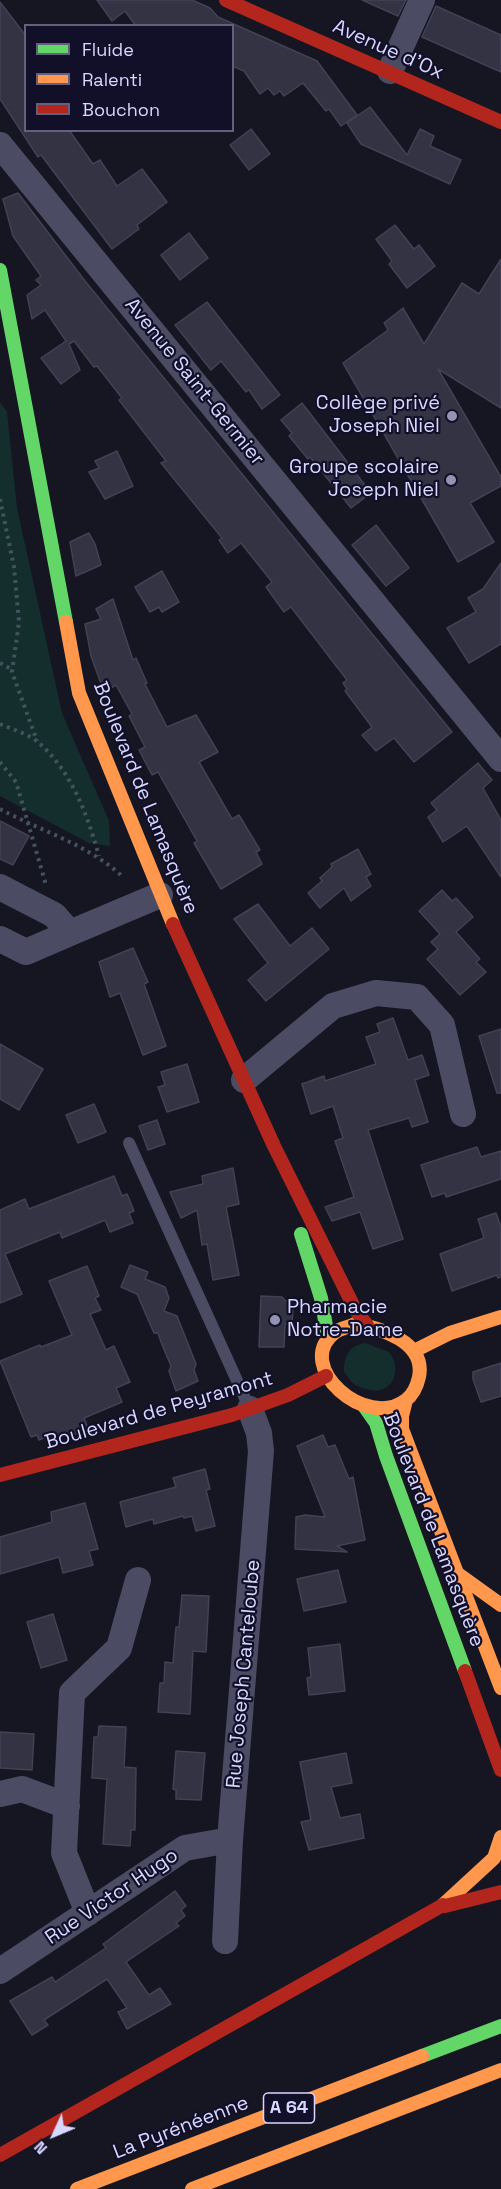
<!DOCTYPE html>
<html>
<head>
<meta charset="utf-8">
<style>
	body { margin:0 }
	#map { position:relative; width:501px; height:2189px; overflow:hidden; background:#161622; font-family:"Space Grotesk",sans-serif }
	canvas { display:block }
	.legend { position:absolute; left:24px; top:24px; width:210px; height:108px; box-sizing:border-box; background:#121028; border:2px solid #61607e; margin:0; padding:8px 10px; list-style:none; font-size:18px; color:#d7d7ff }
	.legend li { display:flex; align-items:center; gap:12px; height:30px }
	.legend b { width:30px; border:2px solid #61607e }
	.north { position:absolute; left:24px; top:2105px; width:60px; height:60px; -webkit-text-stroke:4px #121028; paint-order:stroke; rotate:226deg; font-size:16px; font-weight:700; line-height:24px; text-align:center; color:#d7d7ff }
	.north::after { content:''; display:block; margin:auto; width:21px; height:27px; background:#d7d7ff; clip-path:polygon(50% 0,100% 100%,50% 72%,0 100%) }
</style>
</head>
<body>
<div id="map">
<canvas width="501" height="2189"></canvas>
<ul class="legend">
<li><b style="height:8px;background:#63d668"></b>Fluide</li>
<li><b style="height:8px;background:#ff974d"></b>Ralenti</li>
<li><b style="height:8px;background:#b3261e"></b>Bouchon</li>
</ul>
<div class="north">N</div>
</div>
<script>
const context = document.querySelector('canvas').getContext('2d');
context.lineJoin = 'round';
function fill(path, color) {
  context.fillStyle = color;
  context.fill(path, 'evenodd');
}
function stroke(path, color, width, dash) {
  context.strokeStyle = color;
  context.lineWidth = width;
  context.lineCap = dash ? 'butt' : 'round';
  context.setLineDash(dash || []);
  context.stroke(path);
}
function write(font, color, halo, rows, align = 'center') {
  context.font = font + ' "Space Grotesk",sans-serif';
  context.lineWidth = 4.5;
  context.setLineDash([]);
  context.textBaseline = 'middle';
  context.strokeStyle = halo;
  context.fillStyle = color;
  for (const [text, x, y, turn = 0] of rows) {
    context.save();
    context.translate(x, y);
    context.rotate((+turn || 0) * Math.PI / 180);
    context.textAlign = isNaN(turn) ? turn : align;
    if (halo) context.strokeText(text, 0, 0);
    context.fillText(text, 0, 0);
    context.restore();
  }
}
const green = new Path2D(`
	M0,402L7,412L17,508L62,713L109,821L110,846L89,843L0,796Z
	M365,1343L389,1352C404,1371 391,1397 366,1389C361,1387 356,1386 353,1383C349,1380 347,1375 344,1372C344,1356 349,1346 365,1343Z`);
const building = new Path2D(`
	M97,0H192L210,8L218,17L317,61L357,115L341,126L329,109L326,111L303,83L284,96L280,91L274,95L268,88L260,94L244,71L232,66V26H136L125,11L112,21Z
	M362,0H406L398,16Z
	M0,2L26,36V130H69L93,164L100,160L117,186L142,169L167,202L137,225L139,229L112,249L41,155L38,157L0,99Z
	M436,6L501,35V72L422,37Z
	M370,107L407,155L420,129L434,136L430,146L461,160L450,184L361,144L347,123Z
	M251,129L270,154L249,170L230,145Z
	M18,193L85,281L452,732L414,762L394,738L376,751L362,735L372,727L345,691L347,689L343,683L347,680L291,607L284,612L266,587L272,582L241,543L228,553L219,540L222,538L161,463L166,461L119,400L122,398L97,366L94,367L74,341L69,344L80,370L61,384L41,358L66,341L45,310L32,319L27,295L41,285L36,280L41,276L13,236L3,199Z
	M395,225L414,249L419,245L435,266L407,288L389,264L392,261L376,239Z
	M189,233L208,258L180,280L161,255Z
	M501,259V408L438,369L501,477V486L470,503L494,542L458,562L343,363L388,330L384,323L403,308L424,344L462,283L479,294Z
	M207,302L280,395L262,409L249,390L246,392L221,361L211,370L175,325Z
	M302,403L371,493L351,508L310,457L308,459L289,436L292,433L281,420Z
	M117,451L133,486L105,499L89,472L99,468L95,461Z
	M376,525L409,568L386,586L352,545Z
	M89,533L95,544L101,565L76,576L70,542Z
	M501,563V644L469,663L447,628L476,612L468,598L483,589Z
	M162,571L179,602L162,612L159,607L150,612L135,587Z
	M113,599L133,660L136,658L147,683L145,684L167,727L196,715L218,752L199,762L232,819L239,815L260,850L256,852L262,864L221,889L194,843L197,841L158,772L152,775L139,750L145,747L129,716L132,714L116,685L104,692L91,656L85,624L101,619L96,609Z
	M478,763L492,780L483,788L501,820V877L467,826L443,842L428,817L437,810L431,803Z
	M0,821L29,836L13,865L0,859Z
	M358,849L371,874L366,877L371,886L351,901L344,888L320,908L308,893L322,881L320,878L332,867L331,864Z
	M442,890L452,901L456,898L473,917L456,932L480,959L476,962L486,972L460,995L427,959L438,949L431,942L440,934L419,911Z
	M258,904L290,946L312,928L329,949L266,1001L248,980L268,963L234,919Z
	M133,948L148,982L144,984L166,1046L143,1055L120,993L110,997L99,962Z
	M393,1018L408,1060L422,1055L429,1075L415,1080L428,1122L412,1127L409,1118L368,1130L403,1239L373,1249L360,1212L332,1221L325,1207L354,1197L335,1141L343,1138L333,1106L311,1114L302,1084L324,1076L325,1081L376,1064L366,1037L380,1032L377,1024Z
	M501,1029V1093H497L479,1036Z
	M0,1044L43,1069L19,1110L0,1099Z
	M187,1064L199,1102L167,1112L158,1087L165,1085L161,1072Z
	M94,1104L106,1132L78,1143L66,1115Z
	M157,1120L165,1144L148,1150L139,1126Z
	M477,1147L481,1157L501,1151V1179L446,1197L445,1193L432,1197L421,1165Z
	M233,1168L239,1204L226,1207L239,1275L213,1280L207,1244L202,1245L197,1210L181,1218L170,1192L203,1184L202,1176Z
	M114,1176L122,1196L127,1194L134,1211L129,1213L133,1223L110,1232L105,1220L62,1238L60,1232L5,1254L22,1294L0,1303V1210L25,1199L29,1209Z
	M496,1213L501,1227V1277L498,1278L497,1275L452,1291L440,1254L484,1238L478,1219Z
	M130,1265L148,1272L145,1279L165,1287L169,1298L164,1311L177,1316L196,1364L194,1370L198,1381L176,1391L169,1371L171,1366L161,1342L158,1333H154L137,1294L121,1287Z
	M87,1266L99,1296L95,1298L101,1310L90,1314L106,1350L114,1346L130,1382L116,1388L122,1402L84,1418L89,1431L70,1435L68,1432L52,1438L50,1435L39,1440L37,1435L31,1437L0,1361L40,1345L41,1347L72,1335L49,1281Z
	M261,1296L282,1297L293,1309L292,1324H285L284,1347H259Z
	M501,1363V1396L481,1402L473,1379V1372Z
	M323,1435L328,1447L335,1445L349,1479L353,1477L365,1540L337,1546L347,1552L295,1549L296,1517L305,1515L325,1517L297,1446Z
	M205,1469L210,1489L206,1490L215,1526L196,1531L192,1516L184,1518L183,1516L154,1524L153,1519L126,1527L120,1502L176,1487L173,1478Z
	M85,1503L98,1549L89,1551L93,1565L63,1573L59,1557L0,1574V1537L52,1522L51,1512Z
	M338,1570L346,1602L304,1611L297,1579Z
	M182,1595L209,1596L206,1652L193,1651L190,1714L158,1712L160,1683H164L165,1662L173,1663L176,1627H179Z
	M53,1614L67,1660L41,1668L27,1622Z
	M340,1644L345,1691L309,1695L307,1678L311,1677L308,1648Z
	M99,1726L126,1727L124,1767L136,1768L135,1830H131L130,1846L103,1844L107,1779L92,1778L94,1737H98Z
	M0,1732L34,1734L32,1770L0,1768Z
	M176,1751L205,1753L201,1800L176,1799V1790L173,1789Z
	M346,1753L352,1783L331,1787L340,1818L360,1814L364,1838L309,1850L301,1822L311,1820L300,1762Z
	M175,1891L186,1906L181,1910L185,1916L176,1923L179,1926L126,1962L149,1995L160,1988L171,2004L127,2029L118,2012L127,2008L107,1979L44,2020L48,2025L32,2035L10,2001L52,1977L55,1982L106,1948L103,1944Z`);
const path = new Path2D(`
	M0,499L14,567L19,622L12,672L37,741
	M0,663L13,670
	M0,724C12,729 28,734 38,742C72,772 87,814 99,856
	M0,762L16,782L46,885
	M0,809C41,831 89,845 123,877`);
const lane = new Path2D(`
	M129,1143L249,1407`);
const street = new Path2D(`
	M390,71L422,0
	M0,145L501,759
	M0,887L54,915L70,933L160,895
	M0,939L26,952L70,933
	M244,1080L333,1006L376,993L417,997L442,1025L463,1114
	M0,1794L22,1789L67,1806
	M88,1913L64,1853L72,1693L119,1648L138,1580
	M225,1941L230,1840L261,1451L259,1433L250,1409
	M0,1971L185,1848L230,1840`);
const fast = new Path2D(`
	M0,270L66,622
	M301,1234L321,1298L328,1337
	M364,1406L376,1423L386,1456L465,1671
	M422,2056L501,2026`);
const slow = new Path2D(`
	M66,622L79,693L173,924
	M355,1324C381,1328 426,1342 419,1377C417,1386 414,1394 406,1400C366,1431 293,1366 334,1333C339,1329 349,1327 355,1324Z
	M414,1351L450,1333L501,1317
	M406,1400L402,1416V1429L501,1688
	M458,1574L501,1605
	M443,1905L494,1858L501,1837
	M77,2189L422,2056
	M192,2189L501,2070`);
const jam = new Path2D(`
	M226,0L501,122
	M173,924L274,1146L356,1311L367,1325
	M0,1475L232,1415L288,1395L326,1376
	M465,1671L501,1770
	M445,1906L501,1892
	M0,2155L443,1905`);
const markers = [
	[452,416,6,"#9393b2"],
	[451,480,6,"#9393b2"],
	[275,1320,6,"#9393b2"]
];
const shields = [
	[289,2108,51]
];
const shieldNames = [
	["A 64",289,2108]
];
const streetNames = [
	["Avenue d'Ox",388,50,24],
	["Avenue Saint-Germier",194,382,51],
	["Boulevard de Lamasquère",145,798,68],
	["Boulevard de Peyramont",159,1411,-16],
	["Boulevard de Lamasquère",433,1530,69],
	["Rue Joseph Canteloube",244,1674,-85],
	["Rue Victor Hugo",112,1897,-34],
	["La Pyrénéenne",181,2128,-21]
];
const poiNames = [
	["Collège privé",440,404],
	["Joseph Niel",440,427],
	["Groupe scolaire",439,468],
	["Joseph Niel",439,491],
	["Pharmacie",287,1308,"left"],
	["Notre-Dame",287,1331,"left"]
];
fill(green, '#132e2c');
fill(building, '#343344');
stroke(building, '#424155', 1.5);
stroke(path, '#44525e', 4, [3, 4.5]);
stroke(lane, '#4b4c63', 12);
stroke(street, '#4b4c63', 26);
stroke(fast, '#63d668', 14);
stroke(slow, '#ff974d', 14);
stroke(jam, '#b3261e', 14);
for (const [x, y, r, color] of markers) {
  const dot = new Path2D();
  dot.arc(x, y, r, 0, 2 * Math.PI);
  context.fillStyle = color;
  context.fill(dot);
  stroke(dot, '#121028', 2);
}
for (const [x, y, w] of shields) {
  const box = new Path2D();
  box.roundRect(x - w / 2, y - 15, w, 30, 4.5);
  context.fillStyle = '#121028';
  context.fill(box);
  stroke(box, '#d7d7ff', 1.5);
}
write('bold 18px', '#d7d7ff', null, shieldNames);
write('20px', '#d7d7ff', '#121028', streetNames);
write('20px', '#d7d7ff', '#121028', poiNames, 'right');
</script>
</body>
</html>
